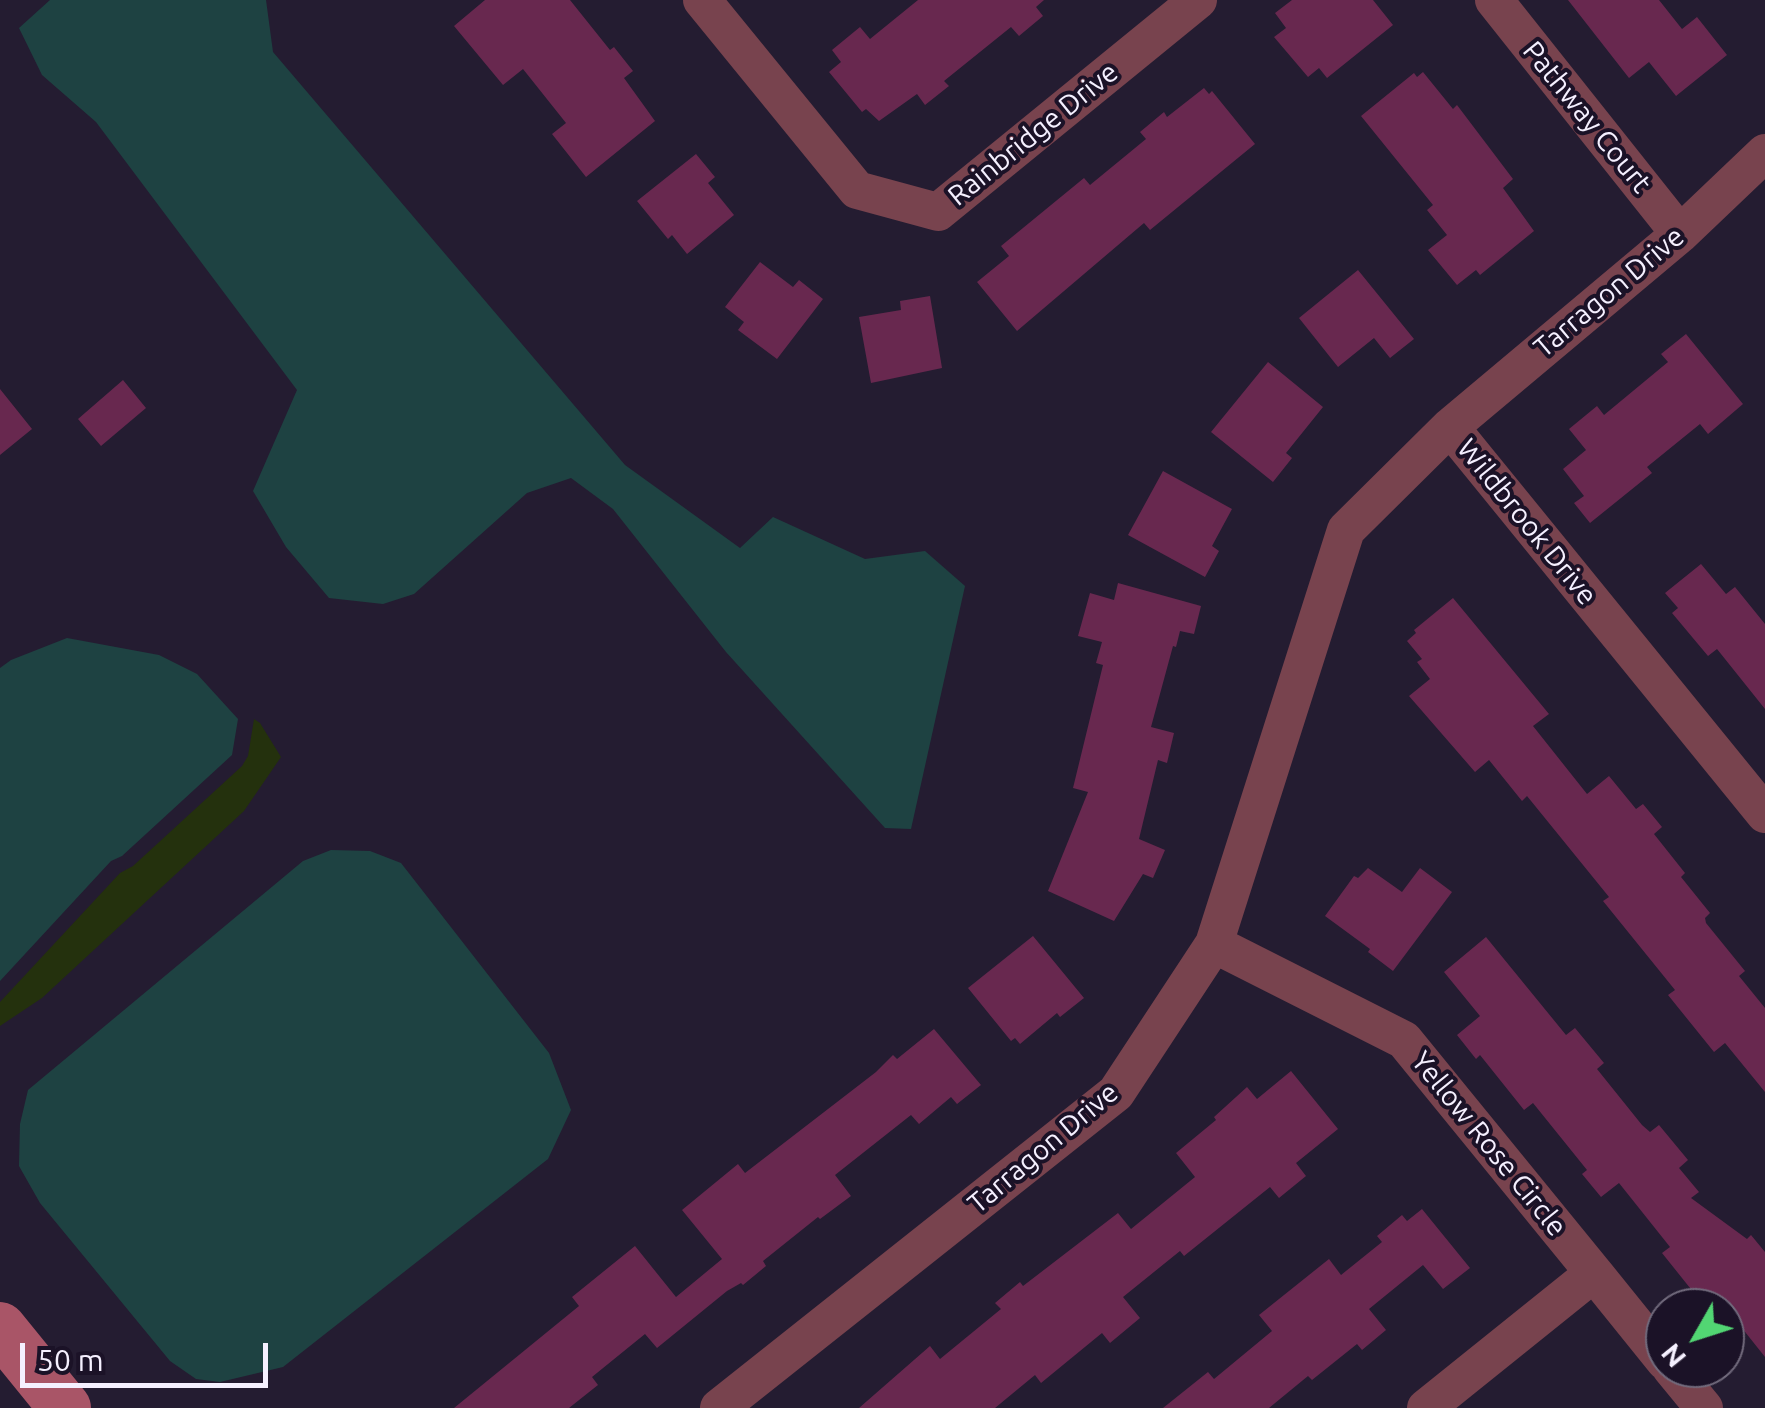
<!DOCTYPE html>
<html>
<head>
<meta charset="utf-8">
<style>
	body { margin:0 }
	#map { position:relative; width:1765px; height:1408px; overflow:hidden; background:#241c31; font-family:Ubuntu,sans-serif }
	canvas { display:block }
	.north { position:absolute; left:1645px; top:1288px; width:100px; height:100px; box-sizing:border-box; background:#1b1227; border:2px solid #726b7d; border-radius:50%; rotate:231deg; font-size:28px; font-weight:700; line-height:40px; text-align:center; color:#f5f0ff }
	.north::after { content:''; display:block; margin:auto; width:35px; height:45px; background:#52d673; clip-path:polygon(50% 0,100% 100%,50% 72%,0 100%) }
	.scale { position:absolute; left:20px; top:1343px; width:248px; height:45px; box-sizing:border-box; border:5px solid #f5f0ff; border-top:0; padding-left:12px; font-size:30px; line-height:35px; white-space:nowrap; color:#f5f0ff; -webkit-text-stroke:8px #1b1227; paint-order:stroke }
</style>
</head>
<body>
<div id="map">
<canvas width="1765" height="1408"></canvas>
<div class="north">N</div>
<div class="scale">50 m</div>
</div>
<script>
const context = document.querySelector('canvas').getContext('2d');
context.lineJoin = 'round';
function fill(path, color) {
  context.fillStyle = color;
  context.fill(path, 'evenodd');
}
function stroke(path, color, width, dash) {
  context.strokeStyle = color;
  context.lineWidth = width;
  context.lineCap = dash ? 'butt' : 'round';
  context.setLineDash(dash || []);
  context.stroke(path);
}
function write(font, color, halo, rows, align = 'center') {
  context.font = font + ' Ubuntu,sans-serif';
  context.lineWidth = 8;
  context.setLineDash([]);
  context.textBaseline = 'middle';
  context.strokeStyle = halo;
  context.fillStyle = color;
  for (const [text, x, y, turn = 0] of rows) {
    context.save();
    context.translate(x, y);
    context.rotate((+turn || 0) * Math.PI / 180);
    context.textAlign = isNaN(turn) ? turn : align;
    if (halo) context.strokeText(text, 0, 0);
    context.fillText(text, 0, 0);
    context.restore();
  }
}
const green = new Path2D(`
	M254,719L260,723L281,757L244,811L42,998L0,1026V1002L120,873L133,866L242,766L248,756Z`);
const water = new Path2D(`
	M50,0H266L273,52L625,465L740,548L773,517L865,559L925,551L965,586L911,829L885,828L726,652L613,509L571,478L527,493L414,594L383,604L329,598L286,547L253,491L297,390L96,122L42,75L19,28Z
	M67,638L159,655L197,674L238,719L232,755L122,856L111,861L0,981V668L11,660Z
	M331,850L370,851L401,863L549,1053L571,1110L548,1159L283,1367L220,1382L196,1379L170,1361L40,1203L19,1166L20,1124L28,1090L303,861Z`);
const building = new Path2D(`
	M485,0H570L610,50L614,47L633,71L624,78L655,121L586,177L552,134L566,123L523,69L503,85L454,26Z
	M918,0H1044L1036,7L1043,16L1019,36L1011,27L944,81L949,86L925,105L917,94L879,121L866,109L862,112L829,72L841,62L832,50L860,27L870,39Z
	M1292,0H1373L1393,25L1327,78L1319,68L1308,77L1274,37L1286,28L1275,13Z
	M1568,0H1659L1682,29L1697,17L1727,55L1676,96L1649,62L1629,78Z
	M1423,72L1453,109L1457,105L1513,179L1503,188L1534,231L1480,275L1476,270L1457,285L1428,250L1447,235L1427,210L1433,205L1361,116L1414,73L1417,77Z
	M1204,88L1209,94L1212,91L1255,144L1150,230L1144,223L1017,331L977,282L1009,256L1001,246L1084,178L1090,185L1146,139L1140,132L1164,112L1167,117Z
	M696,154L715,177L708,183L734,215L687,254L672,235L668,239L637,201Z
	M760,262L793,287L799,280L823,299L777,359L738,330L744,322L725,307Z
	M1358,270L1414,339L1390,358L1374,338L1338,367L1299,318Z
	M930,296L942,368L871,383L859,317L901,310L900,301Z
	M1686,334L1743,404L1708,434L1700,424L1647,467L1652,473L1590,523L1574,503L1584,496L1563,469L1586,450L1569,429L1597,406L1604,415L1668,362L1661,354Z
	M1268,362L1323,407L1286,453L1292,458L1273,482L1211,432Z
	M123,380L146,408L101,446L78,419Z
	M0,389L32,429L0,455Z
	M1163,471L1232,509L1212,546L1219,551L1205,577L1128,535Z
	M1701,564L1726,594L1735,587L1765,624V709L1717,649L1708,656L1672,613L1678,608L1665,593Z
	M1118,583L1201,606L1194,634L1180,631L1176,647L1173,646L1151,727L1174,733L1167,763L1158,760L1139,839L1165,850L1153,878L1143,874L1114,921L1048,891L1088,792L1073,788L1103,665L1096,663L1102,642L1078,636L1090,593L1114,600Z
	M1453,598L1549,714L1533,726L1587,794L1609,776L1636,809L1643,804L1662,827L1654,834L1685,873L1681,877L1710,913L1705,918L1706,923L1745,971L1739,976L1765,1008V1092L1725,1043L1714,1052L1668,995L1675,990L1603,901L1609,897L1527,796L1522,801L1489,760L1475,772L1409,696L1430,679L1417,662L1422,659L1407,641L1416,633L1414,630Z
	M1368,868L1402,892L1420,868L1452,892L1393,971L1368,952L1370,949L1325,916L1354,876L1358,878Z
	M1033,936L1084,998L1060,1017L1057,1013L1020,1044L1015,1038L1011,1041L968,988Z
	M1486,937L1566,1035L1575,1028L1604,1063L1597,1069L1642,1125L1650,1132L1659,1125L1688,1160L1679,1168L1699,1192L1691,1198L1747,1239L1751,1235L1765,1252V1357L1726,1308H1706L1662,1253L1670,1247L1619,1183L1601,1197L1582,1174L1587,1170L1533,1103L1524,1110L1480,1055L1476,1059L1457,1035L1480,1016L1444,972Z
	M934,1029L981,1085L957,1104L951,1097L919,1124L911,1115L835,1175L851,1196L820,1219L818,1217L763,1261L766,1266L743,1285L741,1283L727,1291L657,1348L645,1334L592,1377L598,1385L569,1408H454L579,1306L572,1297L635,1246L676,1297L722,1259L682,1210L738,1164L745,1173L876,1072L893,1055L897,1059Z
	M1291,1071L1338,1129L1296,1163L1306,1176L1279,1198L1270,1187L1184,1256L1180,1251L1123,1297L1140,1318L1110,1343L1102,1333L1041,1383L1035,1375L995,1408H859L930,1346L940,1359L1001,1309L995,1303L1020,1282L1023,1286L1118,1213L1131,1229L1195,1177L1176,1153L1216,1120L1214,1117L1247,1087L1257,1099Z
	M1422,1209L1470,1268L1443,1289L1423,1265L1369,1309L1386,1330L1362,1350L1357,1344L1312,1380L1308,1376L1269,1408H1163L1208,1372L1214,1379L1272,1331L1259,1315L1329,1259L1341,1275L1382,1242L1377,1236L1402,1215L1407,1221Z`);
const street = new Path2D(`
	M702,0L857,190L938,212L1198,0
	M1494,0L1680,234
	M1450,427L1765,814
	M1214,944L1404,1040L1594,1273
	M1671,1368L1704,1408
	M719,1408L1116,1093L1214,944L1346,530L1450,427L1680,234L1765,153
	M1426,1408L1594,1273L1665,1361`);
const secondary = new Path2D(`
	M0,1328L65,1408`);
const streetNames = [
	["Pathway Court",1587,117,51],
	["Rainbridge Drive",1033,134,-39],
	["Tarragon Drive",1609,292,-40],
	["Wildbrook Drive",1527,522,51],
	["Yellow Rose Circle",1489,1144,51],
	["Tarragon Drive",1043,1148,-40]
];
fill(green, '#24310d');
fill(water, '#1e4242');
fill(building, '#68284f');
stroke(street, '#78434e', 38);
stroke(secondary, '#a95567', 52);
write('28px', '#f5f0ff', '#1b1227', streetNames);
</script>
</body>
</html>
